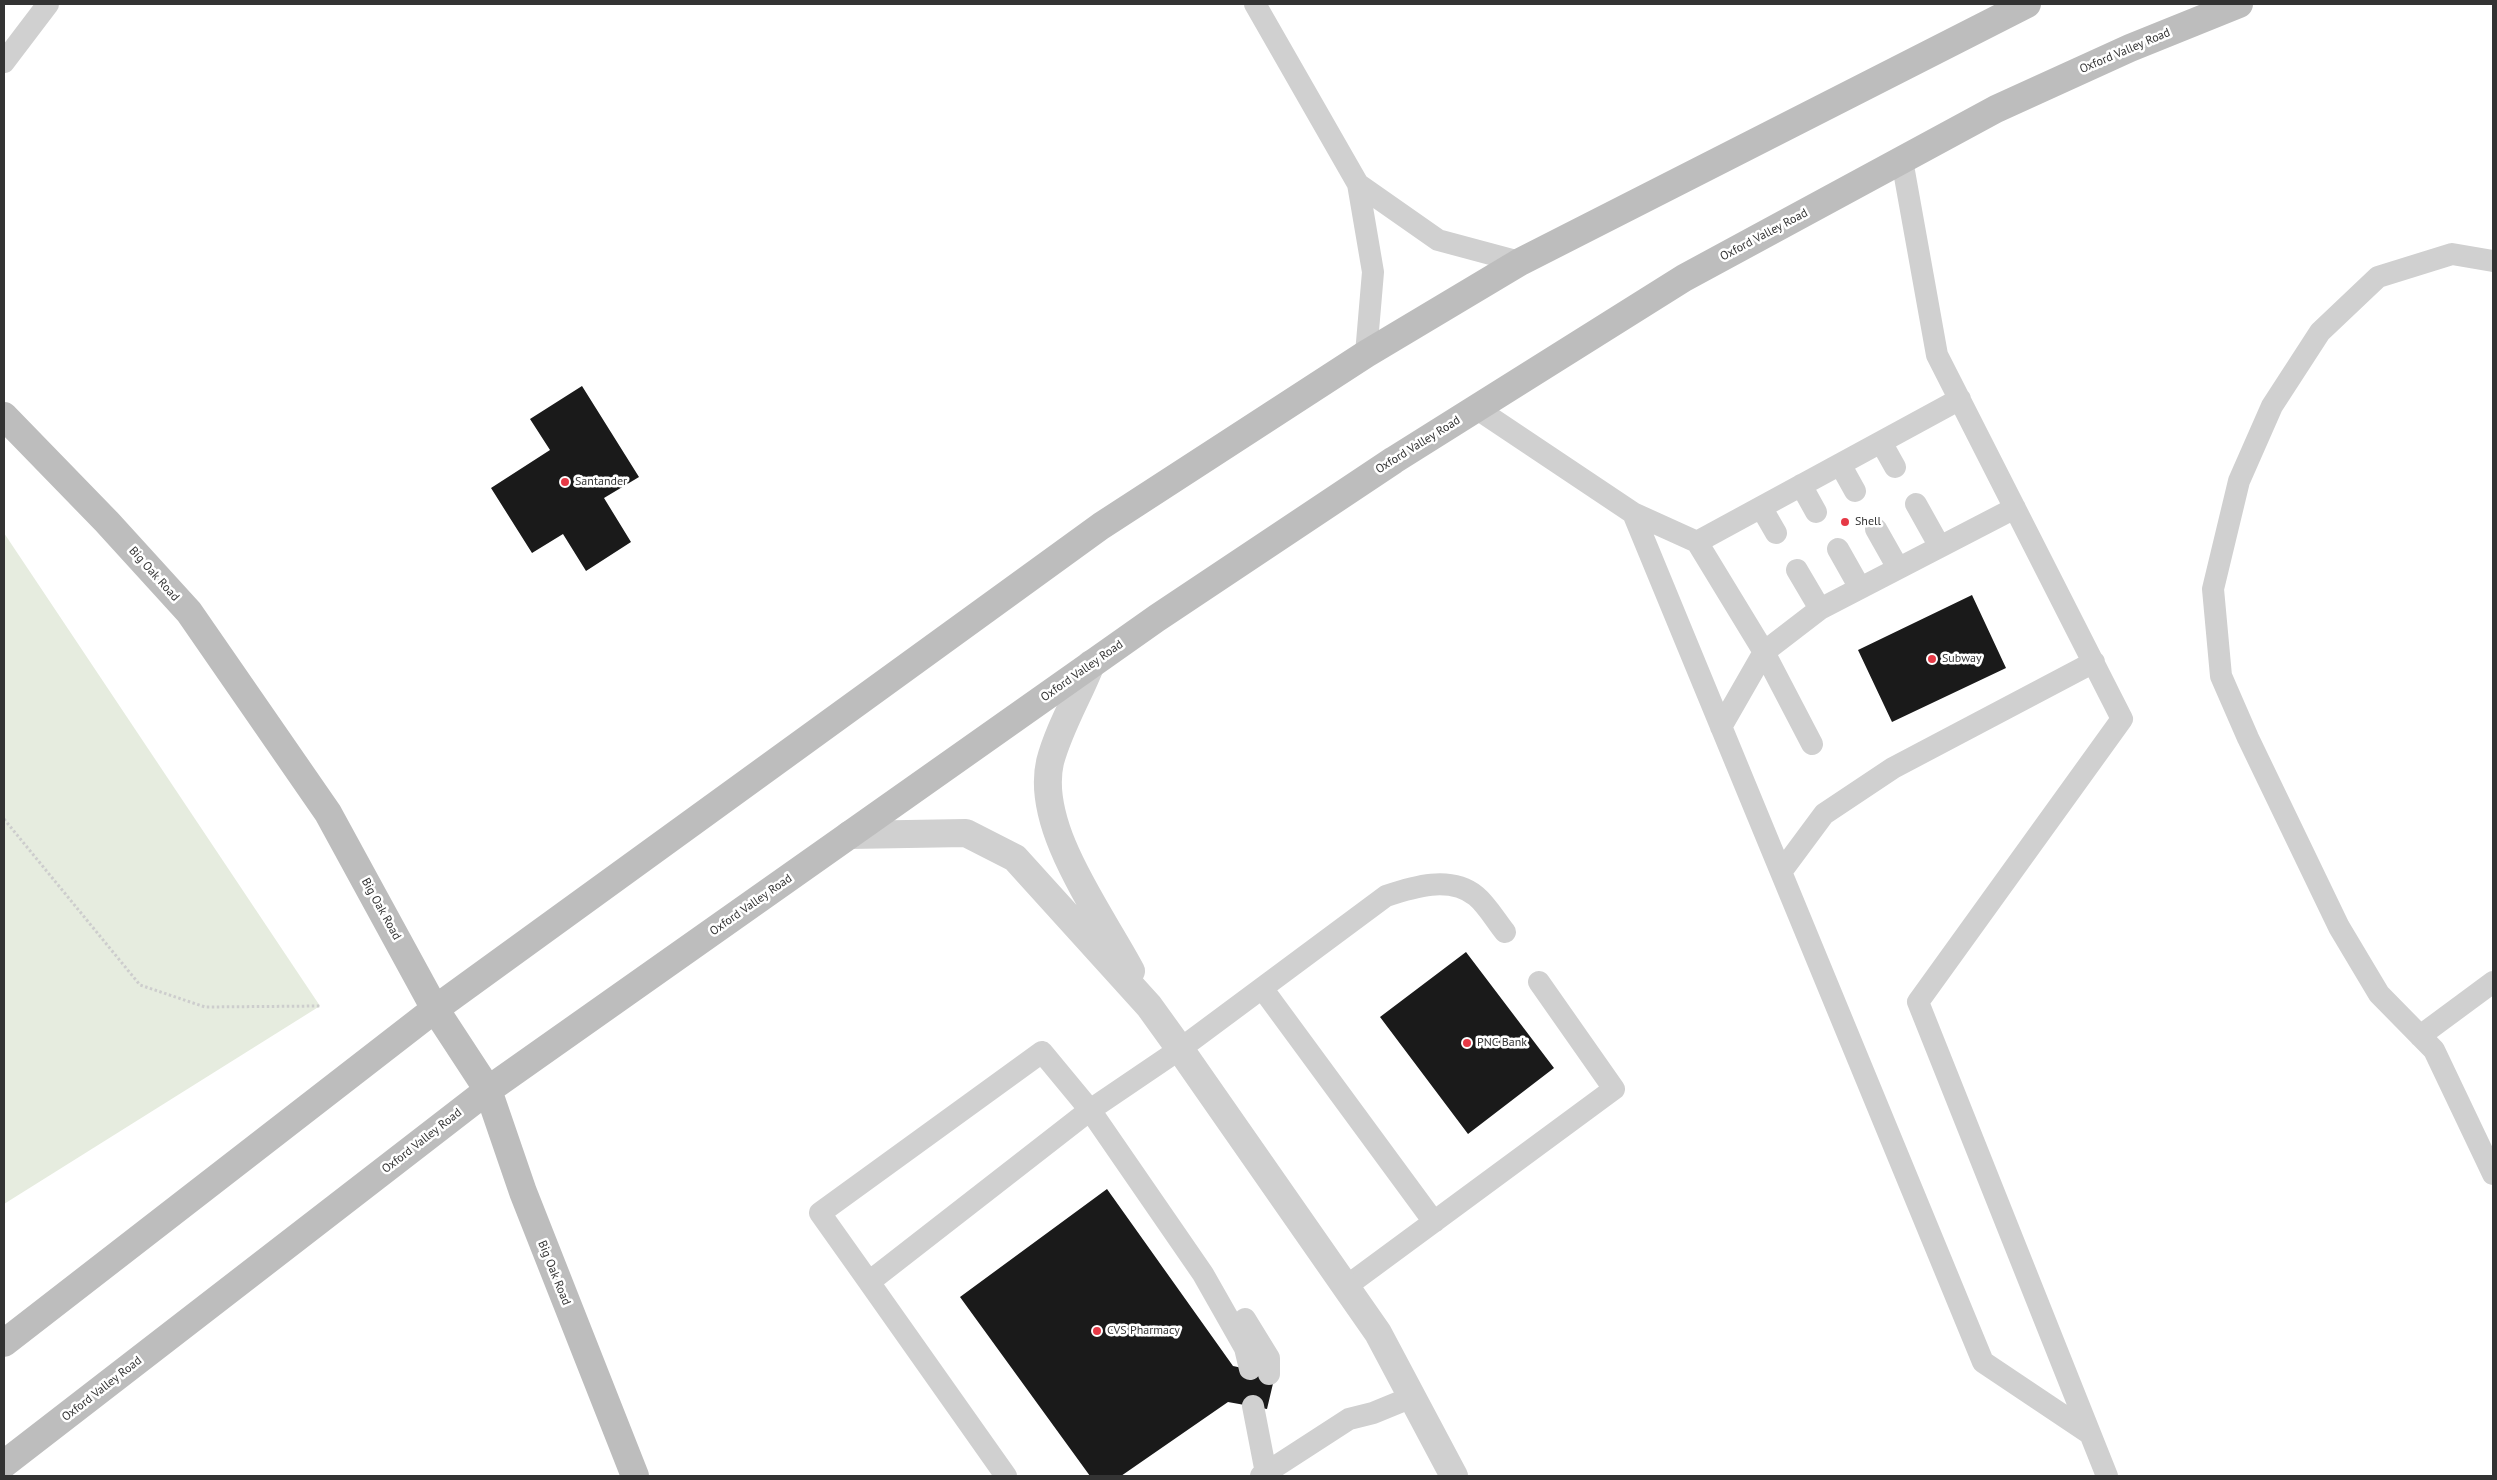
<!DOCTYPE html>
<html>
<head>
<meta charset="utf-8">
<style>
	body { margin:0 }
	#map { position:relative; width:2497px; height:1480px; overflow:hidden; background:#fff; font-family:"PT Sans",sans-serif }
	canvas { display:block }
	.frame { position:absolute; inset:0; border:5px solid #333; pointer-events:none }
</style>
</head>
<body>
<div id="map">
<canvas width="2497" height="1480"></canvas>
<div class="frame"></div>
</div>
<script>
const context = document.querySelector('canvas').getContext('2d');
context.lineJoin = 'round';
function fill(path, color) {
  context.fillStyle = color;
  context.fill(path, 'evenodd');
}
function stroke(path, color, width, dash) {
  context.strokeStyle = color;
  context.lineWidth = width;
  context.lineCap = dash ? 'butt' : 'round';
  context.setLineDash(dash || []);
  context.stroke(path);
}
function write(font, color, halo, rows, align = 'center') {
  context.font = font + ' "PT Sans",sans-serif';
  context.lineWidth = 5;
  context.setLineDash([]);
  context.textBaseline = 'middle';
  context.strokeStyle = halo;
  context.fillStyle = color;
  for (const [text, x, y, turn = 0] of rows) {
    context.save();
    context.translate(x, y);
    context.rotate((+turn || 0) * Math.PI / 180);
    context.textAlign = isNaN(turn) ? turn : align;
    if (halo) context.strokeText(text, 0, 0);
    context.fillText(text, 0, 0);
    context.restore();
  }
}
const green = new Path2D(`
	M4,533L320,1006L4,1204Z`);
const building = new Path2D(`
	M582,386L639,477L604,498L631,542L586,571L563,534L532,553L491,488L550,450L530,419Z
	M1972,595L2006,668L1892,722L1858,650Z
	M1466,952L1554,1068L1468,1134L1380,1017Z
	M1107,1189L1233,1366L1275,1375L1267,1409L1228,1402L1121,1476H1090L960,1297Z`);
const path = new Path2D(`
	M4,819L140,985L205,1007L320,1006`);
const lane = new Path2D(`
	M1255,4L1358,184L1373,272L1366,354
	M4,62L48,4
	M1902,160L1937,355L2122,719L1918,1002L2107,1476
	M1358,184L1438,240L1520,262
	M2493,261L2452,254L2378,277L2320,332L2272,406L2239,481L2213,589L2221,676L2248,738L2339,927L2379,994L2434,1050L2493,1174
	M1476,408L1633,513L1697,542L1960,399
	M1881,442L1895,467
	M1840,464L1855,491
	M1801,485L1816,512
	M1916,504L1940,547
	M1761,507L1776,533
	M1633,513L1983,1362L2089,1433
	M1876,529L1898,568
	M1697,542L1764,652L1812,744
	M1838,549L1860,588
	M1797,570L1820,609
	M1721,727L1764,652L1820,609L2015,508
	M1781,872L1824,814L1893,768L2094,662
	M1262,988L1434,1222
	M2420,1036L2493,982
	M869,1282L820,1213L1042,1052L1090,1110L1203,1274L1245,1348L1250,1369
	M1344,1288L1614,1089L1539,982
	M1245,1319L1269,1358V1374
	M1253,1406L1266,1473
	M1006,1476L869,1282L1090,1110L1180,1049L1386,896C1413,887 1450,875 1476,896C1487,905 1496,921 1505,932
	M1261,1476L1349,1419L1373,1413L1412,1397`);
const street = new Path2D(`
	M1091,664C1078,697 1059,728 1050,762C1035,828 1101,914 1131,971
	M849,835L966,833L1015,858L1149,1006L1180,1049L1378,1333L1454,1476`);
const secondary = new Path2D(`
	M4,416L107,522L189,612L328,813L435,1009L488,1090L523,1192L635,1476
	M4,1343L435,1009L1101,526L1366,354L1520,262L2027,4
	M4,1464L488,1090L1157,618L1394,460L1684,278L1996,109L2130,48L2239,4`);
const markers = [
	[565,482,5,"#e63946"],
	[1845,522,5,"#e63946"],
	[1932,659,5,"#e63946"],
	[1467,1043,5,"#e63946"],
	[1097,1331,5,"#e63946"]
];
const streetNames = [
	["Oxford Valley Road",2125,51,-23],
	["Oxford Valley Road",1764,235,-28],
	["Oxford Valley Road",1418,445,-32],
	["Big Oak Road",154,574,48],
	["Oxford Valley Road",1082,671,-35],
	["Oxford Valley Road",751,905,-35],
	["Big Oak Road",381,909,61],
	["Oxford Valley Road",422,1141,-38],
	["Big Oak Road",554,1273,68],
	["Oxford Valley Road",102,1389,-38]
];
const poiNames = [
	["Santander",575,482],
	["Shell",1855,522],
	["Subway",1942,659],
	["PNC Bank",1477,1043],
	["CVS Pharmacy",1107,1331]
];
fill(green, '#e6ecdf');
fill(building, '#1a1a1a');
stroke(path, '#cdcdcd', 3, [2.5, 2.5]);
stroke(lane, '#d0d0d0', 22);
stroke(street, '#d0d0d0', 28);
stroke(secondary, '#bdbdbd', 28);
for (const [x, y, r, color] of markers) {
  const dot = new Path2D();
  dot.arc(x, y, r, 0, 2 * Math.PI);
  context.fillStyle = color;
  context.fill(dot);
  stroke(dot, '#fff', 2);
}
write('12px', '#333', '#fff', streetNames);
write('12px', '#333', '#fff', poiNames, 'left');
</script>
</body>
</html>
